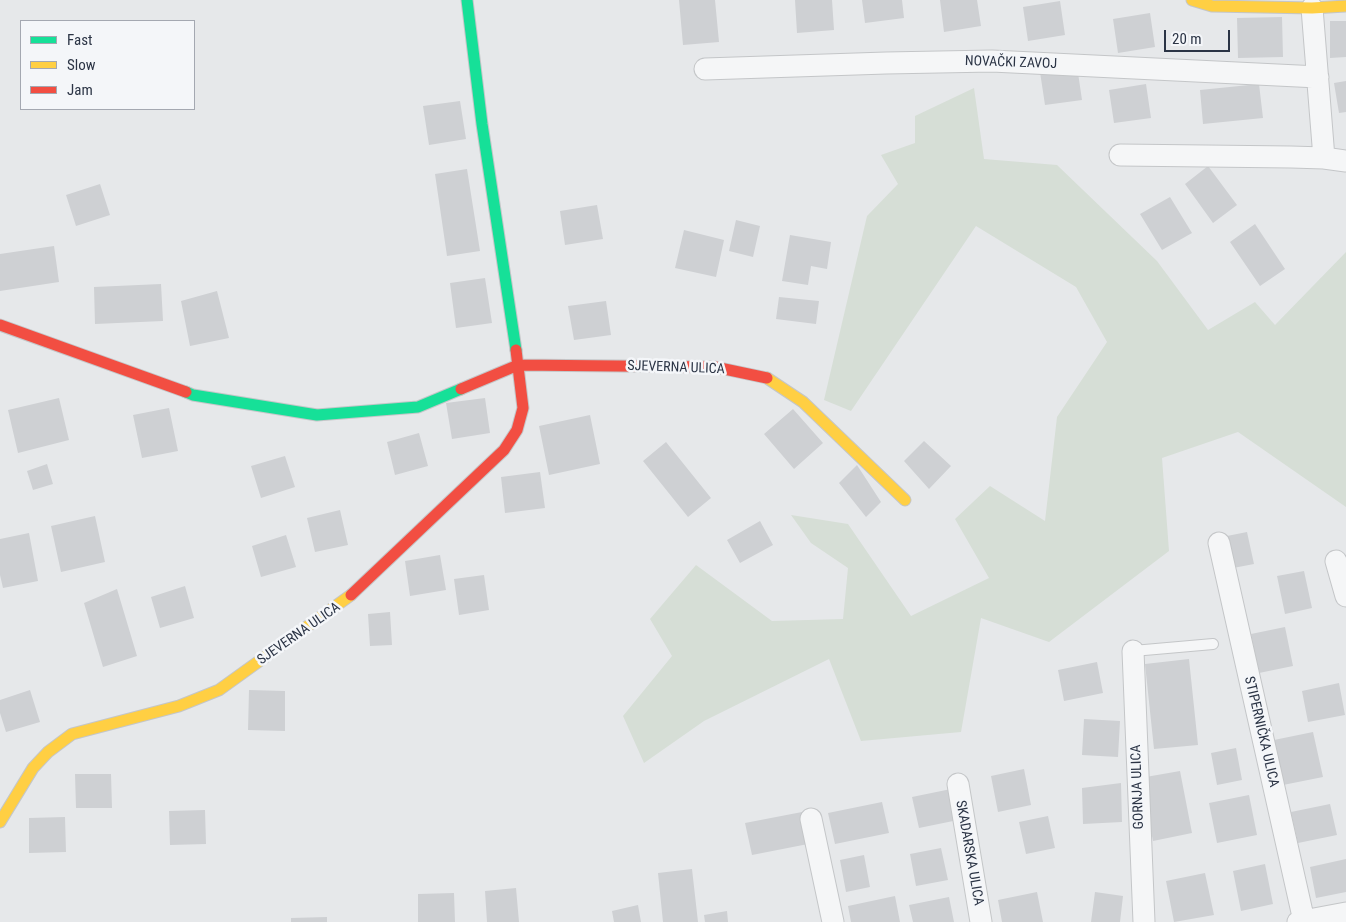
<!DOCTYPE html>
<html>
<head>
<meta charset="utf-8">
<style>
	body { margin:0 }
	#map { position:relative; width:1346px; height:922px; overflow:hidden; background:#e6e8ea; font-family:"Roboto Condensed",sans-serif }
	canvas { display:block }
	.legend { position:absolute; left:20px; top:20px; width:175px; height:90px; box-sizing:border-box; background:#f4f6f9; border:1px solid #a4a8b1; margin:0; padding:6px 9px; list-style:none; font-size:15px; color:#2b3445 }
	.legend li { display:flex; align-items:center; gap:10px; height:25px }
	.legend b { width:25px; border:1px solid #a4a8b1 }
	.scale { position:absolute; left:1164px; top:30px; width:66px; height:22px; box-sizing:border-box; border:2px solid #2b3445; border-top:0; padding-left:6px; font-size:15px; line-height:18px; white-space:nowrap; color:#2b3445; -webkit-text-stroke:4px #f4f6f9; paint-order:stroke }
</style>
</head>
<body>
<div id="map">
<canvas width="1346" height="922"></canvas>
<ul class="legend">
<li><b style="height:6px;background:#16e098"></b>Fast</li>
<li><b style="height:6px;background:#ffcf43"></b>Slow</li>
<li><b style="height:6px;background:#f24e42"></b>Jam</li>
</ul>
<div class="scale">20 m</div>
</div>
<script>
const context = document.querySelector('canvas').getContext('2d');
context.lineJoin = 'round';
function fill(path, color) {
  context.fillStyle = color;
  context.fill(path, 'evenodd');
}
function stroke(path, color, width, dash) {
  context.strokeStyle = color;
  context.lineWidth = width;
  context.lineCap = dash ? 'butt' : 'round';
  context.setLineDash(dash || []);
  context.stroke(path);
}
function write(font, color, halo, rows, align = 'center') {
  context.font = font + ' "Roboto Condensed",sans-serif';
  context.lineWidth = 5;
  context.setLineDash([]);
  context.textBaseline = 'middle';
  context.strokeStyle = halo;
  context.fillStyle = color;
  for (const [text, x, y, turn = 0] of rows) {
    context.save();
    context.translate(x, y);
    context.rotate((+turn || 0) * Math.PI / 180);
    context.textAlign = isNaN(turn) ? turn : align;
    if (halo) context.strokeText(text, 0, 0);
    context.fillText(text, 0, 0);
    context.restore();
  }
}
const green = new Path2D(`
	M974,88L984,159L1057,165L1157,261L1208,330L1255,302L1275,325L1346,252V507L1238,432L1162,458L1169,551L1049,642L981,618L961,732L861,741L829,659L704,721L644,763L623,716L672,656L650,619L696,565L772,621L843,619L848,568L811,543L791,515L848,524L911,616L989,578L955,519L990,486L1045,521L1057,417L1107,342L1076,287L976,226L851,411L824,400L867,216L898,184L881,155L915,143V116Z`);
const building = new Path2D(`
	M679,0H715L719,42L683,45Z
	M795,0H832L834,30L797,33Z
	M862,0H902L904,18L865,23Z
	M940,0H977L981,26L944,32Z
	M1060,1L1065,35L1028,41L1023,7Z
	M1150,13L1155,47L1118,53L1113,19Z
	M1282,17L1283,57L1238,58L1237,18Z
	M1330,21H1346V57L1330,58Z
	M1077,66L1082,100L1045,105L1040,72Z
	M1346,81V112L1339,113L1334,83Z
	M1146,84L1151,118L1114,123L1109,90Z
	M1259,84L1263,118L1203,124L1200,90Z
	M460,101L466,139L429,145L423,106Z
	M1208,166L1237,205L1213,223L1185,184Z
	M467,169L480,251L447,256L435,174Z
	M100,184L110,215L76,226L66,195Z
	M1170,197L1192,233L1162,250L1140,214Z
	M597,205L603,239L565,245L560,211Z
	M736,220L760,226L753,257L729,251Z
	M1255,224L1285,269L1260,286L1230,242Z
	M684,230L724,240L716,277L675,268Z
	M790,235L831,242L827,269L811,266L808,285L782,281Z
	M54,246L59,282L0,291V254Z
	M485,278L492,323L456,328L450,283Z
	M161,284L163,321L95,324L94,287Z
	M217,291L229,338L190,346L181,301Z
	M779,297L819,301L816,324L776,319Z
	M606,301L611,335L574,340L568,306Z
	M59,398L69,440L18,453L8,410Z
	M485,398L490,433L452,439L446,403Z
	M169,408L178,451L142,458L133,415Z
	M793,409L823,443L794,469L764,434Z
	M590,415L600,464L549,475L539,426Z
	M419,433L428,466L395,475L387,442Z
	M924,441L951,466L929,489L904,461Z
	M666,442L711,498L688,517L643,461Z
	M285,456L295,487L261,498L251,466Z
	M47,464L53,484L33,490L27,471Z
	M857,465L881,502L866,517L839,483Z
	M540,472L545,508L505,513L501,477Z
	M340,510L348,545L315,552L307,518Z
	M95,516L105,562L61,572L51,526Z
	M760,521L773,545L740,563L727,540Z
	M1247,532L1254,564L1228,569L1222,537Z
	M29,533L38,581L3,588L0,575V539Z
	M286,535L296,567L261,577L252,546Z
	M440,555L446,590L410,596L405,561Z
	M1304,571L1312,608L1285,614L1277,576Z
	M484,575L489,610L459,615L454,579Z
	M185,586L194,618L160,628L151,597Z
	M117,589L137,656L103,667L84,603Z
	M390,612L392,645L370,646L368,614Z
	M1285,627L1293,666L1259,673L1251,634Z
	M1189,659L1198,745L1154,749L1145,664Z
	M1097,662L1103,693L1064,701L1058,670Z
	M1339,683L1345,715L1308,722L1302,691Z
	M30,690L40,722L6,732L0,713V700Z
	M249,690L285,691V731L248,730Z
	M1084,719L1120,721L1118,757L1082,755Z
	M1313,732L1323,777L1283,785L1274,740Z
	M1236,748L1242,780L1217,785L1211,753Z
	M1024,769L1031,805L998,812L991,776Z
	M1180,771L1192,833L1153,841L1140,778Z
	M75,774H111L112,808H76Z
	M1121,783L1122,822L1083,824L1082,788Z
	M951,789L958,820L919,828L912,797Z
	M1249,795L1257,835L1217,843L1209,803Z
	M882,802L889,833L835,844L828,813Z
	M1330,804L1337,835L1298,843L1291,812Z
	M205,810L206,844L170,845L169,811Z
	M802,812L808,844L752,855L745,823Z
	M1048,816L1055,848L1026,854L1019,822Z
	M65,817L66,852L29,853V818Z
	M941,848L948,880L916,886L910,854Z
	M864,855L870,887L846,892L840,860Z
	M1346,859V892L1316,898L1310,867Z
	M1265,864L1273,904L1241,911L1233,871Z
	M692,869L698,922H663L658,873Z
	M1205,873L1214,915L1174,922L1166,881Z
	M516,888L519,922H487L485,891Z
	M1037,892L1043,922H1002L998,900Z
	M1095,892L1123,896L1120,922H1091Z
	M454,893L455,922H418V894Z
	M895,896L900,922H851L848,906Z
	M949,897L954,922H913L909,905Z
	M638,905L641,922H614L612,911Z
	M727,911L728,922H705L704,915Z
	M327,917V922H291V918Z`);
const lane = new Path2D(`
	M1133,651L1213,644`);
const street = new Path2D(`
	M1312,8L1324,158
	M705,69L886,63L992,61L1318,77
	M1120,155L1291,157L1324,158L1346,161
	M1219,543L1304,921
	M1336,561L1346,596
	M1133,651L1144,922
	M958,784L981,922
	M811,819L833,922
	M1298,922L1346,913`);
const fast = new Path2D(`
	M467,0L482,124L516,350
	M186,392L193,395L317,415L418,407L461,389`);
const slow = new Path2D(`
	M1192,0L1212,6L1312,8L1346,6
	M767,378L803,402L905,500
	M0,822L33,768L48,752L72,734L179,706L219,690L351,595`);
const jam = new Path2D(`
	M0,325L186,392
	M461,389L518,365L715,367L767,378
	M351,595L504,450L517,430L523,408L516,350`);
const streetNames = [
	["NOVAČKI ZAVOJ",1011,63,2],
	["SJEVERNA ULICA",676,368,2],
	["SJEVERNA ULICA",299,634,-35],
	["STIPERNIČKA ULICA",1261,732,77],
	["GORNJA ULICA",1138,787,-92],
	["SKADARSKA ULICA",969,853,80]
];
fill(green, '#d6ded6');
fill(building, '#ced0d3');
stroke(lane, '#c4c6c8', 12);
stroke(street, '#c4c6c8', 23);
stroke(fast, '#c4c6c8', 13);
stroke(slow, '#c4c6c8', 13);
stroke(jam, '#c4c6c8', 13);
stroke(lane, '#f5f6f7', 10);
stroke(street, '#f5f6f7', 21);
stroke(fast, '#16e098', 11);
stroke(slow, '#ffcf43', 11);
stroke(jam, '#f24e42', 11);
write('14px', '#2b3445', '#f4f6f9', streetNames);
</script>
</body>
</html>
